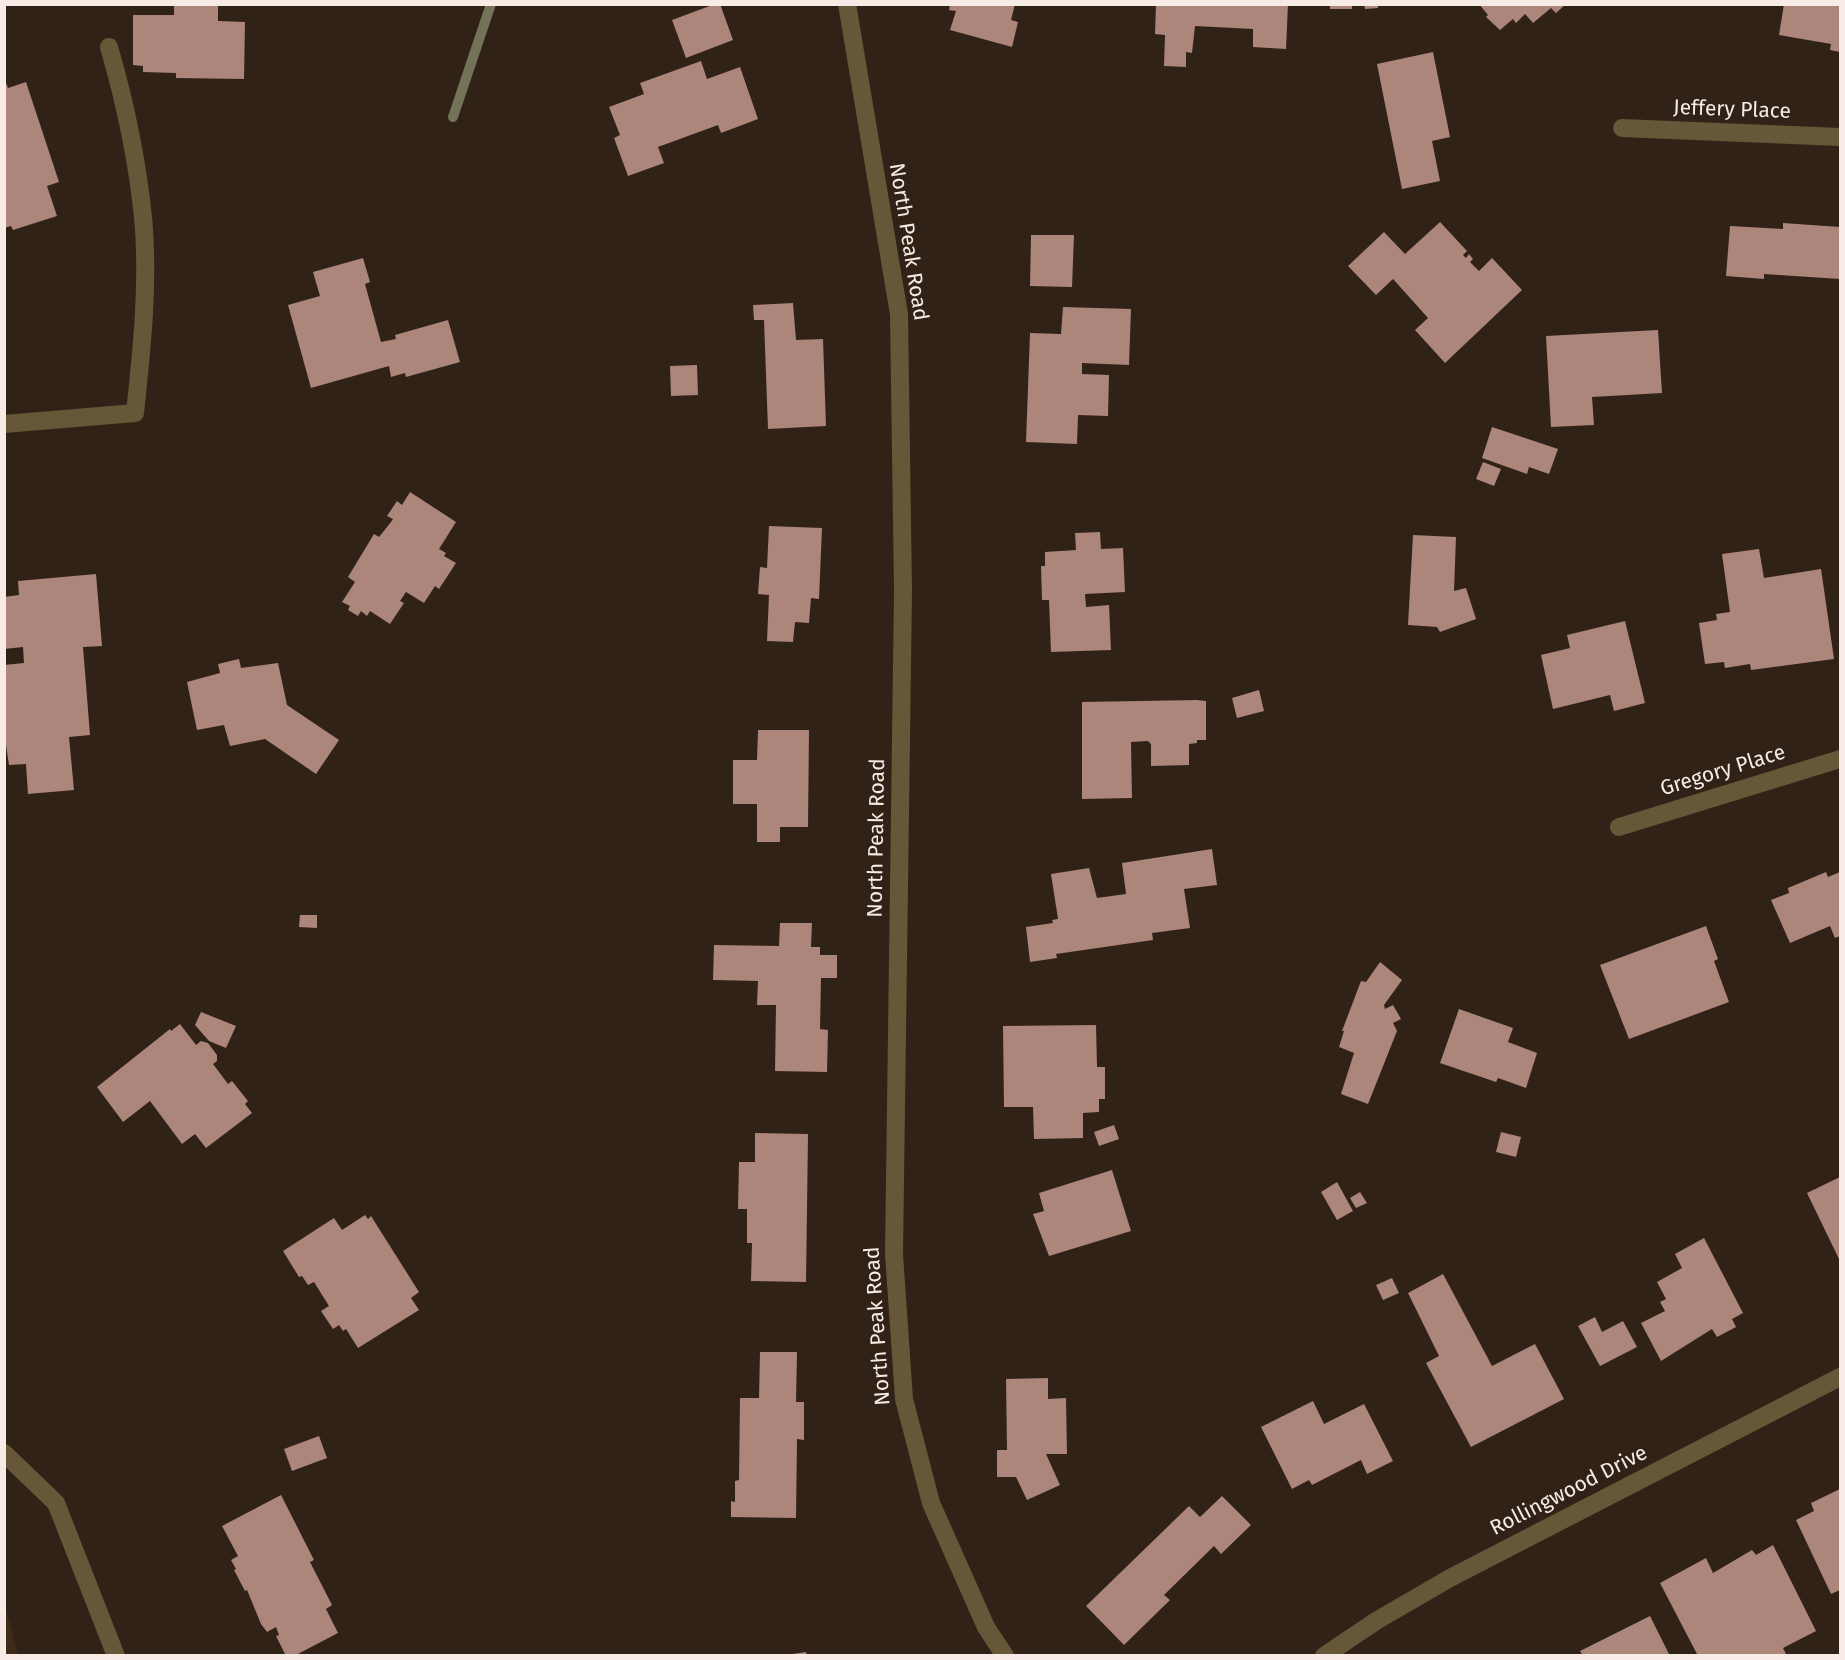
<!DOCTYPE html>
<html>
<head>
<meta charset="utf-8">
<style>
	body { margin:0 }
	#map { position:relative; width:1845px; height:1660px; overflow:hidden; background:#312217; font-family:"Fira Sans",sans-serif }
	canvas { display:block }
	.frame { position:absolute; inset:0; border:6px solid #f6ece5; pointer-events:none }
</style>
</head>
<body>
<div id="map">
<canvas width="1845" height="1660"></canvas>
<div class="frame"></div>
</div>
<script>
const context = document.querySelector('canvas').getContext('2d');
context.lineJoin = 'round';
function fill(path, color) {
  context.fillStyle = color;
  context.fill(path, 'evenodd');
}
function stroke(path, color, width, dash) {
  context.strokeStyle = color;
  context.lineWidth = width;
  context.lineCap = dash ? 'butt' : 'round';
  context.setLineDash(dash || []);
  context.stroke(path);
}
function write(font, color, halo, rows, align = 'center') {
  context.font = font + ' "Fira Sans",sans-serif';
  context.lineWidth = 6;
  context.setLineDash([]);
  context.textBaseline = 'middle';
  context.strokeStyle = halo;
  context.fillStyle = color;
  for (const [text, x, y, turn = 0] of rows) {
    context.save();
    context.translate(x, y);
    context.rotate((+turn || 0) * Math.PI / 180);
    context.textAlign = isNaN(turn) ? turn : align;
    if (halo) context.strokeText(text, 0, 0);
    context.fillText(text, 0, 0);
    context.restore();
  }
}
const built = new Path2D(`
	M4,1605H5L18,1655H5Z`);
const stream = new Path2D(`
	M453,117L491,4`);
const building = new Path2D(`
	M174,4H218V21L245,22L244,79L176,78V73L143,72V66L133,65V15H174Z
	M715,4H720L733,40L686,58L672,20Z
	M950,4H1015L1011,20L1018,22L1012,47L950,30L956,11L949,10Z
	M1156,4H1288L1286,49L1253,47V29L1195,26L1192,53L1186,52V67L1164,66L1165,35L1155,34Z
	M1364,4H1378V8L1365,9Z
	M1479,4H1566L1556,13L1551,8L1533,23L1525,14L1516,23L1513,19L1500,30L1486,17L1488,15Z
	M1784,4H1840V52L1830,50L1831,44L1779,35Z
	M1330,5H1352V9H1330Z
	M1433,52L1450,137L1432,141L1440,181L1402,189L1377,64Z
	M701,61L707,79L740,67L758,119L721,133L718,125L658,147L664,163L628,176L614,138L620,135L609,107L644,94L640,83Z
	M4,78L8,88L26,82L59,182L47,186L57,216L13,230L11,226L4,228Z
	M1440,222L1467,251L1463,255L1466,258L1469,254L1473,259L1470,262L1479,271L1492,258L1522,290L1445,363L1415,330L1428,318L1393,279L1376,295L1348,266L1384,232L1405,254Z
	M1783,223L1840,227V279L1764,274V279L1726,276L1730,226L1783,229Z
	M1031,235H1074L1072,287L1030,286Z
	M363,258L370,282L365,284L381,342L396,339L395,335L448,320L460,362L406,377L405,373L391,377L389,366L311,388L288,305L320,296L313,272Z
	M793,303L796,340L823,339L826,426L768,429L764,320H754L753,305Z
	M1063,307L1131,309L1129,365L1082,363V374L1109,375L1108,416L1078,415L1077,444L1026,442L1030,333L1061,334Z
	M1658,330L1662,393L1592,397L1594,425L1551,427L1546,336Z
	M697,365L698,395L671,396L670,366Z
	M1492,427L1558,449L1549,474L1529,467L1527,474L1482,458Z
	M1483,462L1501,469L1494,486L1476,479Z
	M410,492L456,522L439,549L446,553L444,556L456,563L439,589L435,586L424,603L406,592L400,601L404,603L390,624L370,611L367,616L361,611L358,616L348,610L350,606L342,602L355,582L348,577L374,534L379,537L391,522L393,519L387,516L397,501L402,505Z
	M769,526L822,528L819,599L811,598L809,623L795,622L793,642L767,641L769,595L758,594L760,567L767,568Z
	M1100,532L1101,549L1123,548L1125,592L1085,594L1086,607L1109,605L1111,650L1051,652L1049,600H1042L1041,566H1045V552L1076,550L1075,533Z
	M1413,535L1456,537L1454,591L1466,588L1476,619L1440,632L1437,627L1408,625Z
	M1759,549L1764,578L1821,569L1834,659L1751,670L1750,664L1725,668L1724,662L1705,664L1699,623L1717,620L1716,614L1730,612L1722,554Z
	M96,574L102,646L83,647L90,735L69,737L74,790L28,794L26,764L9,765L4,732V665L24,663L23,647L4,649V597L19,595L18,581Z
	M1625,621L1645,703L1614,711L1610,695L1553,709L1541,655L1570,648L1567,635Z
	M239,659L241,668L278,663L287,705L339,740L316,774L265,739L230,746L224,725L197,730L187,682L220,673L218,664Z
	M1259,690L1264,711L1237,718L1232,698Z
	M1197,700L1206,701V740H1197V743L1189,744V765L1151,766V744L1148,741L1131,742L1132,798L1082,799V702Z
	M758,730H809L808,827H780V842H757V804H733V760H757Z
	M1212,849L1217,885L1184,889L1190,928L1152,933L1153,940L1056,954L1057,958L1030,962L1026,927L1053,923L1052,920L1058,919L1051,874L1089,868L1097,898L1126,894L1122,863Z
	M1826,872L1828,877L1840,872V936L1835,938L1830,926L1790,943L1771,900L1789,893L1788,888Z
	M300,915H317V928L299,927Z
	M780,923H812L811,947H820V955H837V978H821L820,1029L828,1030L827,1072L775,1071L776,1005H757L758,981L713,980L714,945L779,946Z
	M1706,926L1718,959L1714,961L1729,1002L1629,1039L1600,965Z
	M1380,962L1402,980L1384,1005L1385,1009L1393,1005L1401,1019L1393,1023L1397,1031L1368,1104L1341,1094L1354,1053L1339,1047L1344,1031H1342L1361,981L1366,982Z
	M1459,1009L1513,1028L1508,1042L1537,1053L1526,1088L1498,1078L1496,1082L1440,1063Z
	M201,1012L236,1026L226,1048L209,1041L195,1025Z
	M180,1024L196,1045L201,1041L208,1043L217,1055V1061L213,1064L228,1084L232,1081L248,1101L245,1104L252,1113L206,1148L195,1134L182,1144L150,1101L123,1122L97,1087L170,1029L171,1031Z
	M1096,1025L1097,1067H1105V1099H1099V1112L1083,1113V1138L1034,1139L1033,1107H1004L1003,1026Z
	M1114,1125L1119,1139L1099,1146L1094,1132Z
	M1501,1132L1521,1137L1516,1157L1496,1152Z
	M755,1133L808,1134L806,1282L751,1281L752,1243H747V1209H738L739,1162H755Z
	M1112,1170L1131,1231L1049,1256L1033,1214L1044,1211L1039,1193Z
	M1840,1177V1258L1839,1259L1807,1193Z
	M1337,1182L1353,1211L1337,1220L1321,1192Z
	M1360,1192L1367,1203L1356,1208L1350,1198Z
	M365,1215L368,1219L371,1216L419,1292L411,1298L419,1310L358,1348L346,1329L343,1331L339,1325L333,1329L321,1311L329,1306L314,1282L308,1285L302,1276L299,1277L283,1251L334,1218L342,1230Z
	M1704,1238L1743,1313L1732,1319L1736,1327L1717,1337L1712,1329L1661,1361L1641,1323L1665,1311L1660,1302L1666,1299L1657,1282L1682,1268L1675,1254Z
	M1443,1274L1492,1366L1535,1344L1564,1399L1471,1447L1426,1363L1439,1356L1408,1293Z
	M1392,1278L1399,1293L1383,1300L1376,1285Z
	M1595,1317L1602,1332L1623,1321L1637,1347L1600,1366L1578,1326Z
	M760,1352H797L796,1402H804V1440L797,1439L796,1518L731,1517V1501L735,1502V1481L739,1480L740,1398H759Z
	M1048,1378V1399L1066,1398L1067,1454H1046L1060,1485L1027,1500L1016,1477H997V1450H1007L1006,1379Z
	M1313,1401L1324,1424L1364,1404L1393,1461L1367,1474L1361,1460L1312,1485L1309,1480L1292,1489L1261,1427Z
	M319,1436L327,1458L292,1471L284,1449Z
	M1840,1489V1590L1831,1594L1796,1520L1814,1511L1811,1503Z
	M281,1495L314,1560L310,1562L332,1605L326,1609L338,1633L294,1656H286L276,1636L279,1635L276,1627L267,1632L261,1624L247,1590L245,1591L234,1570L236,1569L231,1560L238,1556L222,1526Z
	M1222,1496L1251,1525L1221,1554L1214,1546L1164,1595L1170,1600L1124,1645L1086,1606L1189,1506L1200,1517Z
	M1773,1545L1816,1631L1783,1648L1787,1656H1698L1660,1583L1706,1558L1713,1573L1752,1550L1756,1555Z
	M1650,1616L1670,1656H1583L1580,1651Z
	M806,1652L807,1656H792V1654Z`);
const minor = new Path2D(`
	M847,4L899,314L903,591L894,1254L904,1399L931,1503L986,1627L1005,1656
	M1622,128L1840,137
	M4,424L135,413C142,348 149,282 143,217C137,159 125,102 109,47
	M1619,827L1840,759
	M4,1453L56,1503L116,1656
	M1324,1656L1376,1621L1450,1578L1840,1377`);
const streetNames = [
	["Jeffery Place",1732,110,2],
	["North Peak Road",908,242,81],
	["Gregory Place",1723,771,-17],
	["North Peak Road",877,838,-89],
	["North Peak Road",878,1326,-94],
	["Rollingwood Drive",1569,1491,-27]
];
fill(built, '#3e2b1a');
stroke(stream, '#747259', 10);
fill(building, '#ac857b');
stroke(minor, '#665738', 18);
write('21px', '#f6ece5', '#312217', streetNames);
</script>
</body>
</html>
